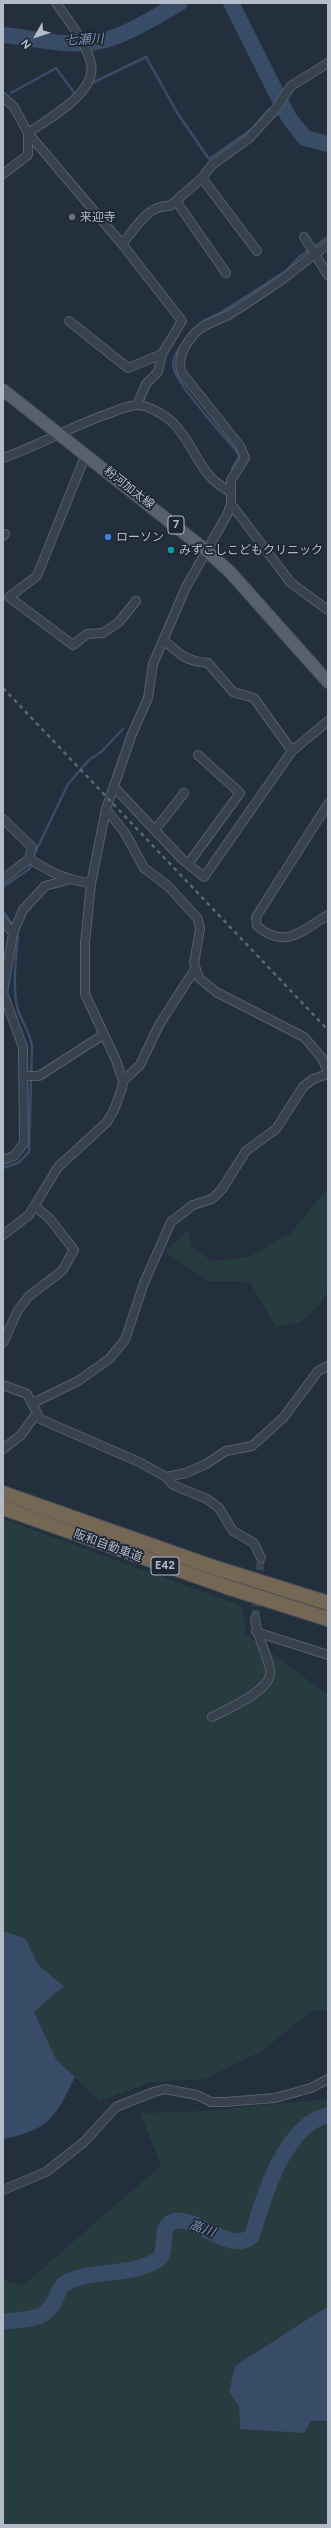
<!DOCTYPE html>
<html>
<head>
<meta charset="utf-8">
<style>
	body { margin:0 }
	#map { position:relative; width:331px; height:2528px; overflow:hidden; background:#242f3e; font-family:Figtree,sans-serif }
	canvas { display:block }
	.frame { position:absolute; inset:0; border:4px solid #b4bcc9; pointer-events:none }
	.north { position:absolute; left:16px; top:16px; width:40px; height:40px; -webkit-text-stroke:3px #1d2633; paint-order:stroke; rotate:231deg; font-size:11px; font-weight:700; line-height:16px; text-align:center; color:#b4bcc9 }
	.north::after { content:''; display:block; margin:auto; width:14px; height:18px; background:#b4bcc9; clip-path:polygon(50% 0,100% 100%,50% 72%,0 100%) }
</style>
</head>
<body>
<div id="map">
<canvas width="331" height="2528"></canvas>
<div class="frame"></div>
<div class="north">N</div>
</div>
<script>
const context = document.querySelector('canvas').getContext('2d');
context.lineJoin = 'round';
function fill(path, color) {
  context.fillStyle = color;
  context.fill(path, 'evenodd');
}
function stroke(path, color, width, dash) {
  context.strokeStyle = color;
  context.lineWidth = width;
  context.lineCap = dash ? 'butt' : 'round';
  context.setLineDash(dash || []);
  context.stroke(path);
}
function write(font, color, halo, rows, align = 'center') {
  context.font = font + ' Figtree,"Noto Sans JP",sans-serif';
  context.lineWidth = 3.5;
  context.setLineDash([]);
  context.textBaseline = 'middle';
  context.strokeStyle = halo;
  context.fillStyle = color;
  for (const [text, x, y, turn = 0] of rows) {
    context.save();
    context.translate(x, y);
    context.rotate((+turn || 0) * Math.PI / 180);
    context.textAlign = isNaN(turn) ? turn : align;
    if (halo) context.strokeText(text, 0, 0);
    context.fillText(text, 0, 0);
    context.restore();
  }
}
const green = new Path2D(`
	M328,1188V1288L322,1302L301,1322L276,1327L250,1282L209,1281L165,1252L188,1230L191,1247L212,1261L249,1257L291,1233Z
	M3,1519L242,1606L246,1634L328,1695V2011H312L262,2051L205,2079L152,2082L100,2101L56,2059L34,2012L64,1985L38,1966L25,1938L3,1931Z
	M328,2099V2306L235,2366L229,2392L239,2406L240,2428L328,2421V2525H3V2280L23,2285L161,2166L140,2113L205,2111Z`);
const water = new Path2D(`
	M3,1931L25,1938L39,1966L64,1986L34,2012L56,2059L75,2077C55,2118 49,2130 3,2139Z
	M328,2306V2421H311L304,2433L240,2429L239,2406L229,2392L235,2366Z`);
const stream = new Path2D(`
	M90,84L146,57L178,114L209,159L252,129L269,109
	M11,93L56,68L75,94L77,93
	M191,332L203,321L220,313L286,271L299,257L328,237
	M181,346C177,352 171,360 174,369C179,387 224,436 238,453L239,457L232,469
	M33,857L68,784L89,760L101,752L123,729
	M3,887L29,869L32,862
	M3,911L14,927
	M3,1168L18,1163L29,1152L32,1047C30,1031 23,1025 18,1010C12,989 16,957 18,936L16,932`);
const river = new Path2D(`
	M231,3L289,118L305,138L328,144
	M3,35C33,38 68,47 97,42C127,36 154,17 180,3
	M3,2322C22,2318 43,2323 54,2302C57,2297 59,2288 64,2284C91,2268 129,2277 156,2261C171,2252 156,2225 175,2221C197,2216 231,2255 252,2236C263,2199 284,2125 328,2115`);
const minorTunnel = new Path2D(`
	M255,1618L261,1558`);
const minor = new Path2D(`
	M3,97L14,107L28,133L122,244L182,321L162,354L158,372L146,384L137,405
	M28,133C48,119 97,93 91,64C88,46 67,18 56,3
	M3,174L28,155V133
	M202,178L257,251
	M176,201L226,273
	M304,237L328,275
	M122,244C136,228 148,204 170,206L202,178L212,165L248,139L275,110L291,86L328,63
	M69,321L128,368L162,354
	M86,454L37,576L9,597L73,645L87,634L103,633L119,622L136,601
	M3,458C41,445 75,424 113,412C120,409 129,406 136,405C150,405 168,417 176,426C198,451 198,474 229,491
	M231,504L291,583L328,610
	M3,536L5,534
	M164,640C180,655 186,661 208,663L233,692L254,698L292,751
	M114,787L182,859L204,877L292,751L328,721
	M328,804L256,917L257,926C286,950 301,931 328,915
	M106,809L125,833L144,868L168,886L198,919L200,929L194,963L199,978L216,992L304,1037L322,1058L328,1072
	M3,819L32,847L29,859
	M155,830L184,793
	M188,864L240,793L198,755
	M3,879L29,859L56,874L70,879
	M3,921L13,933
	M23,1076H39L103,1035
	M123,1081L140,1065L159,1025L195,969
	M3,1160L14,1156L24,1143L23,1047L3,993L13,933L23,910L45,886L71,879L91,884
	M3,1235L29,1215L58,1167L107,1122L114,1110L122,1088L123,1081L116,1060L85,994V943L91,884L106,809L132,734L148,698L153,664L186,587L227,515L231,504V480L245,458L240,446L182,373C176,358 185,344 196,332C204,324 217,321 228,315C244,306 259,295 274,285C293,273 308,257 328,245
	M3,1343L18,1310L29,1296L62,1271L74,1250L50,1219L35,1206
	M3,1385L27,1394L40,1419L139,1462L166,1477L173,1485L207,1499L219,1508L233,1531L254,1543L261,1558
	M33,1403L78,1381L109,1359L125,1340L144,1283L171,1222L193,1205L212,1199L222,1189L246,1151L276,1129L303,1087L313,1079L328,1074
	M3,1449L21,1435L36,1414
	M166,1477L186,1473L206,1464L226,1451L252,1446L283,1418L318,1371L328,1366
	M256,1632L328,1655
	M212,1717C227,1709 273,1690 270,1671C268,1653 256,1637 255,1618
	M3,2190L46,2172L84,2142L116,2107L154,2092L165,2089L197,2095L211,2102H225L275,2098L311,2088L328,2079`);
const primary = new Path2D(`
	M3,390L208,552L230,572L328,682`);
const motorway = new Path2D(`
	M3,1493L216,1568L328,1603
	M3,1508L227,1587L328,1619`);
const rail = new Path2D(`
	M3,688L328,1030`);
const markers = [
	[72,217,4,"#6b7280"],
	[108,537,4,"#3f7fe0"],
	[171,550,4,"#0f9aa8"]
];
const shields = [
	[176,525,16],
	[165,1566,28]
];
const shieldNames = [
	["7",176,525],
	["E42",165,1566]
];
const poiNames = [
	["来迎寺",80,217],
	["ローソン",116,537],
	["みずこしこどもクリニック",179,550]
];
const streetNames = [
	["粉河加太線",129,488,38],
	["阪和自動車道",108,1546,20]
];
const waterNames = [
	["七瀬川",84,40,-3],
	["高川",202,2229,20]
];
fill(green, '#263c3f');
fill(water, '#394c67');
stroke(stream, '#394c67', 2.5);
stroke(river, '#394c67', 16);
stroke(minorTunnel, '#3a4453', 8, [8, 4]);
stroke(minor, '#565f6c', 10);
stroke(primary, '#414a57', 14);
stroke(motorway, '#434c59', 16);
stroke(minor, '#38414e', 8);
stroke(primary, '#56606e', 12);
stroke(motorway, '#746855', 14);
stroke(rail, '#5a6575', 2.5, [4, 4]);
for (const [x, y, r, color] of markers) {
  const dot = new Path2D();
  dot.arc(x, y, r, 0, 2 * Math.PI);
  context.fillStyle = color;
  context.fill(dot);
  stroke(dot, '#1d2633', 1.5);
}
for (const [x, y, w] of shields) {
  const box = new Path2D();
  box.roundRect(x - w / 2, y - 9, w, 18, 3);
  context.fillStyle = '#1d2633';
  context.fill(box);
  stroke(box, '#b4bcc9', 1);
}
write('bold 11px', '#b4bcc9', null, shieldNames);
write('12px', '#b4bcc9', '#1d2633', poiNames, 'left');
write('12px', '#b4bcc9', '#1d2633', streetNames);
write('italic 13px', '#7c92b1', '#1d2633', waterNames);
</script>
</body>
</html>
